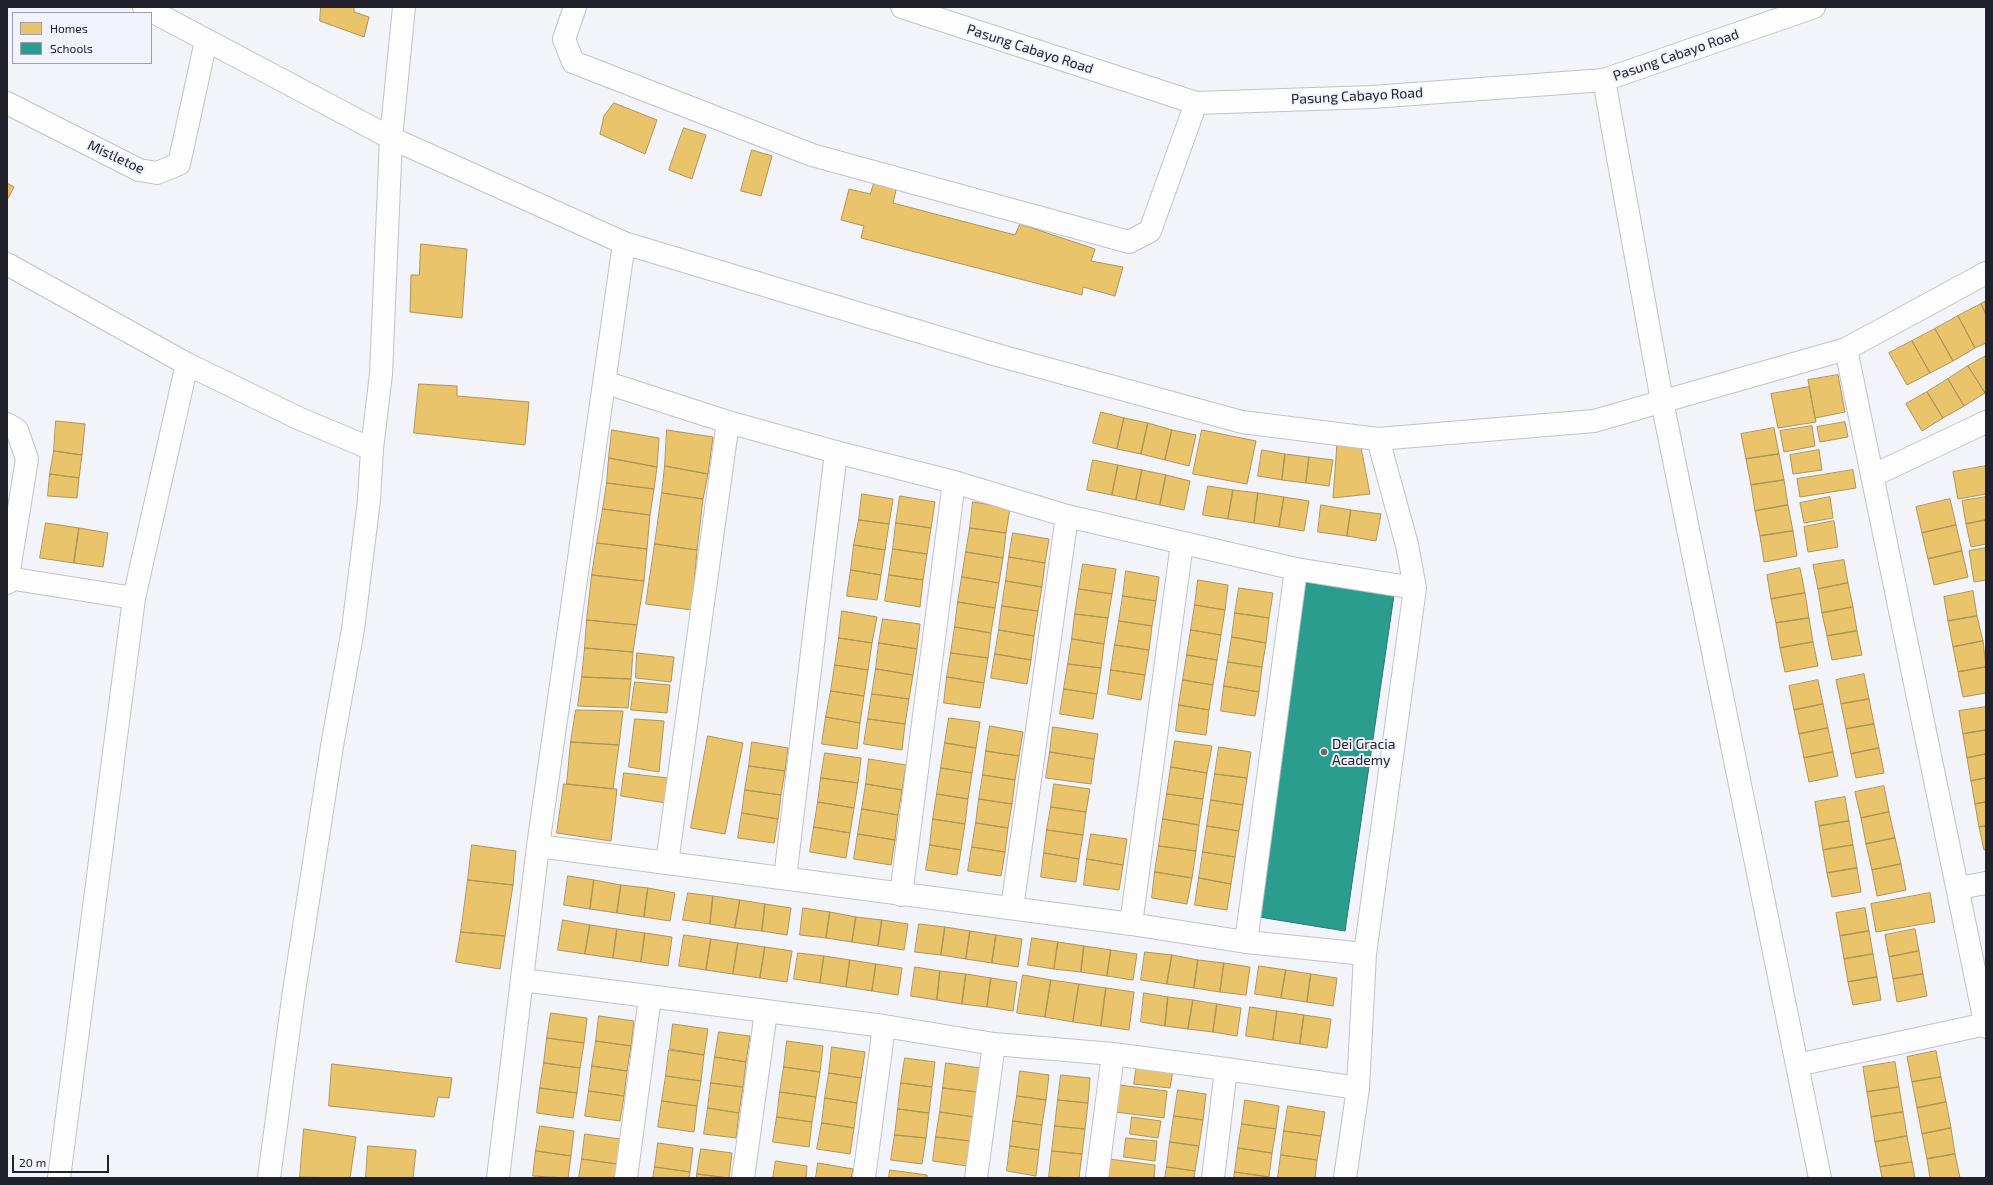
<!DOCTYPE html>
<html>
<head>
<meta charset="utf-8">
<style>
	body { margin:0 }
	#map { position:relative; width:1993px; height:1185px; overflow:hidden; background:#f3f4f9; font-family:"Exo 2",sans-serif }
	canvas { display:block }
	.frame { position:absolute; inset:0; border:8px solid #20212a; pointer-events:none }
	.legend { position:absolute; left:12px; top:12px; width:140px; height:52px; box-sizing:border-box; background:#f0f3fc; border:1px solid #9d9fa8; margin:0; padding:5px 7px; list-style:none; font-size:12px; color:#20212a }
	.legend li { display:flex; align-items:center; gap:8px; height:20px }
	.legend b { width:20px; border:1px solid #9d9fa8 }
	.scale { position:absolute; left:12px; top:1155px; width:97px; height:18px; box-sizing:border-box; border:2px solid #20212a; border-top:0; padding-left:5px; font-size:12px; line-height:14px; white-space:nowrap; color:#20212a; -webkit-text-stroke:3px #f0f3fc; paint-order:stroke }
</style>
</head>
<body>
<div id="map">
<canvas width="1993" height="1185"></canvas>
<div class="frame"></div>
<ul class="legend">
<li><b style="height:11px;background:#e9c46a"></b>Homes</li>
<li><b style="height:11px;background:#2a9d8f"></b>Schools</li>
</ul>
<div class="scale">20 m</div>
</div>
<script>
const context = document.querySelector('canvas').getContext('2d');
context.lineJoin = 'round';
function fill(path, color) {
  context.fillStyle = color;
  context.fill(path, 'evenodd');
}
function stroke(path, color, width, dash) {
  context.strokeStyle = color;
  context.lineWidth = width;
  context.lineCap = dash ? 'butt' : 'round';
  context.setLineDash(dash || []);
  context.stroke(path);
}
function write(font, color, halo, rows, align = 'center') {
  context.font = font + ' "Exo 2",sans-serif';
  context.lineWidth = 4;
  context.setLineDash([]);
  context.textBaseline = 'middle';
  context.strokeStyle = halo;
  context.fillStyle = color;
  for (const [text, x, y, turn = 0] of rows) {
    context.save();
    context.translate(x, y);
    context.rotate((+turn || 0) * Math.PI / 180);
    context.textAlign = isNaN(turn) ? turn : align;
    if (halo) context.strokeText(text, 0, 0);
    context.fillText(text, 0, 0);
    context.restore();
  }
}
const homes = new Path2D(`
	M321,7H354V12L369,17L364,37L320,21Z
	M614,103L657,120L645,154L600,134L604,116Z
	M684,128L706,135L692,179L669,170Z
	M752,150L772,156L761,196L741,191Z
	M875,180L897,186L893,203L1015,235L1020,224L1095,249L1091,261L1123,267L1115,296L1083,287L1082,295L861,238L864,226L841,220L849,189L870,194Z
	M7,183L14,187L7,200Z
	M421,244L467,249L462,318L410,312L411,275H419Z
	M1986,301V314L1981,304Z
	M1981,304L1986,314V343L1975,348L1958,316Z
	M1958,316L1975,348L1953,361L1935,329Z
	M1935,329L1953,361L1930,373L1912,341Z
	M1912,341L1930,373L1907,385L1889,353Z
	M1986,356V393H1985L1968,366Z
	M1968,366L1985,393L1964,406L1948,379Z
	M1838,375L1845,412L1815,418L1808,380Z
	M1948,379L1964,406L1943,418L1927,392Z
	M419,384L457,386V396L529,402L525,445L414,433Z
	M1809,387L1816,422L1778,428L1771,394Z
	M1927,392L1943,418L1922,431L1906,404Z
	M1101,412L1124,418L1117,449L1093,443Z
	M1124,418L1148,423L1141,454L1117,449Z
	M56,421L85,424L82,455L54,451Z
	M1845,422L1848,437L1820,442L1817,427Z
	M1148,423L1172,430L1165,460L1141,454Z
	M1812,426L1815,446L1784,452L1780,431Z
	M1774,428L1779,454L1746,459L1741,434Z
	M612,430L659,438L657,467L609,458Z
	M667,430L713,437L708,474L665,466Z
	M1172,430L1196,435L1189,466L1165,460Z
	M1202,430L1256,441L1247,484L1193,474Z
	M1360,442L1370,494L1333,498L1337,444Z
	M1262,450L1285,454L1282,480L1258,476Z
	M1819,450L1822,470L1793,474L1790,455Z
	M54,451L82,455L79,478L50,474Z
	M1285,454L1309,457L1306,483L1282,480Z
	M1779,454L1784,480L1751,485L1746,459Z
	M1309,457L1333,460L1329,486L1306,483Z
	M609,458L657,467L654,489L607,483Z
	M1093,460L1118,465L1112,495L1087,490Z
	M1118,465L1142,470L1136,500L1112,495Z
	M665,466L708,474L703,499L662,493Z
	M1986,466V494L1958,499L1953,472Z
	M1142,470L1166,475L1160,505L1136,500Z
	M1853,470L1856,488L1800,497L1797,479Z
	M50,474L79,478L77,498L48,496Z
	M1166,475L1190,481L1184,510L1160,505Z
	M1784,480L1788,505L1755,511L1751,485Z
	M607,483L654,489L650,515L603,509Z
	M1208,486L1233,490L1228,519L1203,515Z
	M1233,490L1258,493L1254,523L1228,519Z
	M662,493L703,499L697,550L655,544Z
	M1258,493L1284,497L1279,527L1254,523Z
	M862,494L893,499L889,524L859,520Z
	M900,496L935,502L931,528L896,523Z
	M1284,497L1309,501L1304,531L1279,527Z
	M1830,497L1833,518L1804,523L1800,503Z
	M1986,497V520L1966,524L1962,501Z
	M1950,499L1956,525L1922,533L1916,507Z
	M973,502L1010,508L1006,533L970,528Z
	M1321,505L1351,510L1347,536L1318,532Z
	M1788,505L1793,531L1760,536L1755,511Z
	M603,509L650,515L647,549L597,543Z
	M1351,510L1381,514L1376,541L1347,536Z
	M859,520L889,524L885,550L854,545Z
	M1986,520V544L1971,547L1966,524Z
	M1834,521L1838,547L1808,552L1804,527Z
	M46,523L79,528L74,563L40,558Z
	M896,523L931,528L927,554L893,549Z
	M1956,525L1962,551L1928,559L1922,533Z
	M79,528L108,533L103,567L74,563Z
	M970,528L1006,533L1003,558L966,552Z
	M1793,531L1797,556L1764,562L1760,536Z
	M1013,533L1049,539L1045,563L1009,557Z
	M597,543L647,549L644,581L592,575Z
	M655,544L697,550L692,610L646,604Z
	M854,545L885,550L881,575L851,570Z
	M1986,548V580L1974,582L1969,551Z
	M893,549L927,554L923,580L889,575Z
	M1962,551L1968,577L1934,585L1928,559Z
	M966,552L1003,558L999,583L962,577Z
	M1009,557L1045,563L1042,587L1006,581Z
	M1844,560L1848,583L1818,589L1813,565Z
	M1083,564L1116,569L1112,594L1079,589Z
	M1800,568L1805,593L1771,599L1767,575Z
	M851,570L881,575L877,600L847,596Z
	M1126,571L1159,577L1156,601L1123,596Z
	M592,575L644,581L637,625L587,620Z
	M889,575L923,580L920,607L885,601Z
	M962,577L999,583L995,608L958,602Z
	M1198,580L1228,585L1225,610L1195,605Z
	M1006,581L1042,587L1038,611L1002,606Z
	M1848,583L1853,607L1822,613L1818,589Z
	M1239,588L1273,593L1269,618L1235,613Z
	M1079,589L1112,594L1108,618L1075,614Z
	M1973,591L1977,616L1948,621L1944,597Z
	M1805,593L1809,618L1776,623L1771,599Z
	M1123,596L1156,601L1152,626L1119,621Z
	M958,602L995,608L991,633L955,627Z
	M1195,605L1225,610L1221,635L1191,630Z
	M1002,606L1038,611L1034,636L999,630Z
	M1853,607L1857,631L1827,636L1822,613Z
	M842,611L877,617L872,643L839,638Z
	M1235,613L1269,618L1266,643L1232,637Z
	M1075,614L1108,618L1104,644L1072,639Z
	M1977,616L1983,641L1953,647L1948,621Z
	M1809,618L1813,642L1780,648L1776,623Z
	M883,619L920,624L917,649L879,643Z
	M587,620L637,625L633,652L585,648Z
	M1119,621L1152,626L1149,650L1115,645Z
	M955,627L991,633L988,658L951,653Z
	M999,630L1034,636L1031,660L995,654Z
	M1191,630L1221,635L1217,660L1187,655Z
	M1857,631L1862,655L1832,660L1827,636Z
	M1232,637L1266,643L1262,667L1228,662Z
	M839,638L872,643L868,670L835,665Z
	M1072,639L1104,644L1101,668L1068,664Z
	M1983,641L1986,667L1958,672L1953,647Z
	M1813,642L1818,666L1785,672L1780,648Z
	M879,643L917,649L913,675L876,669Z
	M1115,645L1149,650L1145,675L1111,670Z
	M585,648L633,652L631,679L582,677Z
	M637,653L674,657L671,682L636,678Z
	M951,653L988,658L984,683L947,677Z
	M995,654L1031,660L1027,684L991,678Z
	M1187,655L1217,660L1213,685L1183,680Z
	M1228,662L1262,667L1259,692L1224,686Z
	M1068,664L1101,668L1097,694L1064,689Z
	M835,665L868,670L864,696L831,691Z
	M1986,667V693L1963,697L1958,672Z
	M876,669L913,675L909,699L872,694Z
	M1111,670L1145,675L1141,700L1108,694Z
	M1864,674L1869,699L1841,704L1836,680Z
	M582,677L631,679L628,708L578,706Z
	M947,677L984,683L980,708L944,703Z
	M1183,680L1213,685L1209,710L1179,705Z
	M1818,680L1823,704L1794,710L1789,686Z
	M635,682L670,685L667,713L631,710Z
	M1224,686L1259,692L1255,716L1221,711Z
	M1064,689L1097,694L1093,719L1060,714Z
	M831,691L864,696L860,723L826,717Z
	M872,694L909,699L905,724L868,719Z
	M1869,699L1874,724L1846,729L1841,704Z
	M1823,704L1828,728L1799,734L1794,710Z
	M1179,705L1209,710L1206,735L1176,731Z
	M1986,707V730L1963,734L1959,711Z
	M576,710L623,711L619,745L571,742Z
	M826,717L860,723L857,749L822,744Z
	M949,718L980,722L976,748L945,743Z
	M635,719L664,721L659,772L629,767Z
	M868,719L905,724L902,750L864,744Z
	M1874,724L1879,748L1851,754L1846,729Z
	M990,726L1023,732L1019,756L986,751Z
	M1053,727L1098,734L1094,759L1050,752Z
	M1828,728L1833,752L1804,758L1799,734Z
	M1986,730V754L1967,758L1963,734Z
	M708,736L743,743L725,834L691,828Z
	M1175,741L1212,746L1207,773L1171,767Z
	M571,742L619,745L613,789L567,784Z
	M752,742L788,748L785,771L749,766Z
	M945,743L976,748L972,773L941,768Z
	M1219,747L1251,752L1247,778L1215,774Z
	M1879,748L1884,773L1856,778L1851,754Z
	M986,751L1019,756L1015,780L983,775Z
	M1050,752L1094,759L1091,784L1046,778Z
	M1833,752L1838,776L1809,782L1804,758Z
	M825,753L861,758L858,783L821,778Z
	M1986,754V778L1971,781L1967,758Z
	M869,759L906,765L902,790L866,784Z
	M749,766L785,771L781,795L745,790Z
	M1171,767L1207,773L1203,799L1167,794Z
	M941,768L972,773L968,799L937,794Z
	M624,773L668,778L666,803L621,796Z
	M1215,774L1247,778L1243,805L1211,800Z
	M983,775L1015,780L1012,804L979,799Z
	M821,778L858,783L854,808L818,802Z
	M1986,778V802L1975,804L1971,781Z
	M564,784L617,789L611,841L557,833Z
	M866,784L902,790L898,815L862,809Z
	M1054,784L1090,789L1086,812L1051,807Z
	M1884,786L1889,812L1861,818L1855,792Z
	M745,790L781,795L778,819L742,813Z
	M937,794L968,799L965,824L933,819Z
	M1167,794L1203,799L1199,825L1163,819Z
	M1845,797L1849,821L1819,826L1815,802Z
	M979,799L1012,804L1008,828L976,823Z
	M1211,800L1243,805L1239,831L1207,826Z
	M818,802L854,808L850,833L814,827Z
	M1986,802V826L1979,827L1975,804Z
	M1051,807L1086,812L1083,835L1047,830Z
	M862,809L898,815L895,840L858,834Z
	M1889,812L1895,838L1866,844L1861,818Z
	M742,813L778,819L774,843L738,838Z
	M933,819L965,824L961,850L930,845Z
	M1163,819L1199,825L1196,851L1159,846Z
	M1849,821L1853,845L1823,850L1819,826Z
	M976,823L1008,828L1005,852L972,847Z
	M1207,826L1239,831L1235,857L1203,852Z
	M1986,826V849L1984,850L1979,827Z
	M814,827L850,833L846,858L810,852Z
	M1047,830L1083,835L1079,859L1044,853Z
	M858,834L895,840L891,865L854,859Z
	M1091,834L1127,839L1123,865L1087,859Z
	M1895,838L1901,864L1872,870L1866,844Z
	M472,845L516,851L513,885L468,880Z
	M930,845L961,850L957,875L926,870Z
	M1853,845L1857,868L1827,873L1823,850Z
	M1159,846L1196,851L1192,878L1155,872Z
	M972,847L1005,852L1001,876L968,871Z
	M1203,852L1235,857L1231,884L1199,878Z
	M1044,853L1079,859L1076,882L1041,877Z
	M1087,859L1123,865L1119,890L1084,885Z
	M1901,864L1906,890L1877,896L1872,870Z
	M1857,868L1861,892L1832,897L1827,873Z
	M1155,872L1192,878L1187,904L1152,898Z
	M568,876L594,880L590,909L564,905Z
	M1199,878L1231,884L1227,910L1195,905Z
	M468,880L513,885L505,936L461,932Z
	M594,880L621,885L617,913L590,909Z
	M621,885L648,888L644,917L617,913Z
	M648,888L675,893L670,921L644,917Z
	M688,893L713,896L710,924L683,920Z
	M1930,893L1935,922L1876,932L1871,904Z
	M713,896L740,900L735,928L710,924Z
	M740,900L765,904L762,931L735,928Z
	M765,904L791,908L787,935L762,931Z
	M803,908L830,912L826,938L800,935Z
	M1865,908L1869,931L1840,936L1836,913Z
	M830,912L856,917L852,942L826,938Z
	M856,917L882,920L878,946L852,942Z
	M563,920L590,925L585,954L558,950Z
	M882,920L908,924L904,950L878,946Z
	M919,924L945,927L941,955L915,952Z
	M590,925L617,929L613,958L585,954Z
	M945,927L970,931L966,959L941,955Z
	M617,929L645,933L641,962L613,958Z
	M1915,929L1919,951L1889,957L1885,935Z
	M970,931L996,935L992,963L966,959Z
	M1869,931L1873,954L1844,959L1840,936Z
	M461,932L505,936L500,969L456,962Z
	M645,933L672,937L668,966L641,962Z
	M684,935L711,939L706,970L679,966Z
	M996,935L1022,939L1018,967L992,963Z
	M1032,938L1058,942L1054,969L1028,965Z
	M711,939L738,943L733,974L706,970Z
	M1058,942L1084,946L1081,972L1054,969Z
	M738,943L765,947L760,978L733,974Z
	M1084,946L1111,950L1107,976L1081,972Z
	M765,947L792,951L787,982L760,978Z
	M1111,950L1137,954L1133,980L1107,976Z
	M1919,951L1923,974L1893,979L1889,957Z
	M1145,952L1172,955L1167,984L1141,980Z
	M798,953L824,956L820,983L794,979Z
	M1873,954L1877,977L1848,982L1844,959Z
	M1172,955L1198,960L1194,988L1167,984Z
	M824,956L850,960L846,987L820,983Z
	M850,960L876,964L872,991L846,987Z
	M1198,960L1224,963L1220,992L1194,988Z
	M1224,963L1250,967L1246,995L1220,992Z
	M876,964L902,968L898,995L872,991Z
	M1259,966L1286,970L1281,998L1255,994Z
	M915,967L940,971L937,1000L911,996Z
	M1286,970L1311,974L1307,1002L1281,998Z
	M940,971L966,974L962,1004L937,1000Z
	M966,974L991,978L987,1007L962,1004Z
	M1311,974L1337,978L1333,1006L1307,1002Z
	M1923,974L1927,996L1897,1002L1893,979Z
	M1023,975L1051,980L1045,1017L1017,1013Z
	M1877,977L1881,1000L1853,1005L1848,982Z
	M991,978L1017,982L1013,1011L987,1007Z
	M1051,980L1079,984L1073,1022L1045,1017Z
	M1079,984L1106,988L1101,1026L1073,1022Z
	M1106,988L1134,992L1129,1030L1101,1026Z
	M1144,993L1168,997L1165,1026L1141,1022Z
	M1168,997L1193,1000L1188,1029L1165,1026Z
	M1193,1000L1217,1004L1213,1032L1188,1029Z
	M1217,1004L1241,1008L1237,1036L1213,1032Z
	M1250,1007L1277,1011L1273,1040L1246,1036Z
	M1277,1011L1304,1015L1300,1044L1273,1040Z
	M551,1013L587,1018L584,1043L547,1038Z
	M1304,1015L1331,1019L1327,1048L1300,1044Z
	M599,1016L634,1021L631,1046L596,1041Z
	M673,1024L708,1029L704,1055L670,1049Z
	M719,1032L750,1036L746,1062L715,1057Z
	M547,1038L584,1043L580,1068L544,1063Z
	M596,1041L631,1046L627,1071L592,1066Z
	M787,1041L823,1046L820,1072L784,1067Z
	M832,1047L865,1052L861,1078L829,1073Z
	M669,1050L704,1055L701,1081L666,1076Z
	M1936,1051L1941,1077L1912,1082L1907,1057Z
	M715,1057L746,1062L743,1087L711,1083Z
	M905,1058L935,1062L932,1087L901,1083Z
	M1895,1062L1899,1087L1867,1092L1863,1067Z
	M544,1063L580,1068L577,1093L540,1088Z
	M946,1063L980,1068L977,1092L943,1088Z
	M332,1064L452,1078L449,1098L438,1097L434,1117L329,1106Z
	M1137,1065L1173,1070L1170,1088L1134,1084Z
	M592,1066L627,1071L624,1096L589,1091Z
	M784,1067L820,1072L816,1097L780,1092Z
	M1020,1071L1049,1075L1046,1100L1017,1096Z
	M829,1073L861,1078L857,1103L825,1098Z
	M1061,1075L1090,1078L1088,1103L1058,1100Z
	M666,1076L701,1081L697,1106L662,1101Z
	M1941,1077L1946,1102L1917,1108L1912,1082Z
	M711,1083L743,1087L739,1113L708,1108Z
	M901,1083L932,1087L929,1113L898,1109Z
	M1119,1085L1167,1091L1164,1118L1115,1112Z
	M1899,1087L1903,1112L1871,1117L1867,1092Z
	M540,1088L577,1093L573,1118L537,1113Z
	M943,1088L977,1092L974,1117L940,1112Z
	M1178,1090L1206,1094L1203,1120L1174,1116Z
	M589,1091L624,1096L620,1121L585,1116Z
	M780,1092L816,1097L812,1122L777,1117Z
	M1017,1096L1046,1100L1042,1125L1013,1121Z
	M825,1098L857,1103L854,1128L822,1123Z
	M1058,1100L1088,1103L1085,1129L1055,1126Z
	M1245,1100L1279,1106L1276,1129L1242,1124Z
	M662,1101L697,1106L694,1132L658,1127Z
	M1946,1102L1951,1128L1922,1134L1917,1108Z
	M1288,1106L1325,1112L1321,1136L1284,1131Z
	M708,1108L739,1113L736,1138L704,1134Z
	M898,1109L929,1113L926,1138L895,1135Z
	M940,1112L974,1117L970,1141L936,1137Z
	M1903,1112L1907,1136L1875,1142L1871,1117Z
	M1174,1116L1203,1120L1199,1146L1170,1142Z
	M777,1117L812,1122L809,1147L773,1142Z
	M1132,1117L1161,1121L1158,1138L1130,1134Z
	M1013,1121L1042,1125L1039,1150L1010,1146Z
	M822,1123L854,1128L850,1154L817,1149Z
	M1242,1124L1276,1129L1272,1153L1238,1148Z
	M540,1126L574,1131L571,1156L536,1151Z
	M1055,1126L1085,1129L1082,1154L1052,1151Z
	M1951,1128L1955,1154L1927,1159L1922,1134Z
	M304,1129L356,1137L350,1178L300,1177Z
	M1284,1131L1321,1136L1317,1160L1281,1155Z
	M585,1134L620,1139L617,1164L582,1159Z
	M895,1135L926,1138L922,1164L891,1160Z
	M1907,1136L1912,1162L1880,1167L1875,1142Z
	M936,1137L970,1141L967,1166L933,1161Z
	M1126,1138L1157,1141L1155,1161L1124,1157Z
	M1170,1142L1199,1146L1195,1171L1167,1167Z
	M658,1143L693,1148L690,1172L655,1167Z
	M368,1146L416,1150L413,1178H366Z
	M1010,1146L1039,1150L1036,1176L1007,1171Z
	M1238,1148L1272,1153L1269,1177L1235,1172Z
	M701,1149L732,1153L729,1178L697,1174Z
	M536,1151L571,1156L568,1178L533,1176Z
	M1052,1151L1082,1154L1079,1178L1049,1177Z
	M1955,1154L1960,1178H1930L1927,1159Z
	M1281,1155L1317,1160L1315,1178H1278Z
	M582,1159L617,1164L615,1178H579Z
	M1109,1159L1155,1165L1154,1178H1107Z
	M776,1161L807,1166L806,1178H773Z
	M1912,1162L1915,1178H1882L1880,1167Z
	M818,1163L853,1169L851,1178H816Z
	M655,1167L690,1172L689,1178H653Z
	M1167,1167L1195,1171L1194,1178H1165Z
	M890,1170L927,1175V1178H889Z
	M1235,1172L1269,1177V1178H1234Z
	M697,1174L729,1178H697Z`);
const schools = new Path2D(`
	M1304,574L1395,588L1345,931L1253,916Z`);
const minor = new Path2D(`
	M144,7L391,138L624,243L997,355L1242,422L1378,439L1594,421L1846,349L1986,273
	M575,7L564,39L573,62L812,155L1129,242L1150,231L1196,103
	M902,7L1196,103L1372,97L1604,80L1814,7
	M1604,80L1662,401L1820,1178
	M7,103L139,170L157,173L179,164L206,41
	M7,264L187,364L298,418L372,449
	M1846,349L1986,1027
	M604,382L728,422L836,452L954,482L1067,516L1296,569L1415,588
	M7,424L17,430L27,459L7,583
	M1872,476L1986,422
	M8,578L134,598
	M538,846L1131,924L1246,942L1365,954
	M667,863L728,422
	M785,878L836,452
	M1959,888L1986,883
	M901,895L954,482
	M1012,908L1067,516
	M1131,924L1182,543
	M1246,942L1296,569
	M522,980L884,1026L994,1044L1113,1054L1226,1069L1358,1088
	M1797,1065L1986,1024
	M59,1178L134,598L187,364
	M269,1178L293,998L332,746L353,629L369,500L372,449L381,374L391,138L404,7
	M498,1178L538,846L624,243
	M626,1178L650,997
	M743,1178L766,1012
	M864,1178L884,1026
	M976,1178L994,1044
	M1097,1178L1113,1054
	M1213,1178L1226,1069
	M1345,1178L1358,1088L1365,954L1415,588L1407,545L1378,439`);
const markers = [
	[1324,752,4,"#6a6b72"]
];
const streetNames = [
	["Pasung Cabayo Road",1030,49,18],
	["Pasung Cabayo Road",1676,55,-19],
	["Pasung Cabayo Road",1357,96,-3],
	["Mistletoe",116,157,25]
];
const poiNames = [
	["Dei Gracia",1332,744],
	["Academy",1332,760]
];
fill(homes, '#e9c46a');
stroke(homes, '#ad9357', 1);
fill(schools, '#2a9d8f');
stroke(schools, '#277871', 1);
stroke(minor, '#c1c2c9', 24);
stroke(minor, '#fdfdfe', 22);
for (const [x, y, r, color] of markers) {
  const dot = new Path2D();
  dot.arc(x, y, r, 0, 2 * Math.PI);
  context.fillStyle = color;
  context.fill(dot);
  stroke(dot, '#f0f3fc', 1.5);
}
write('14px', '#20212a', '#f0f3fc', streetNames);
write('14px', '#20212a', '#f0f3fc', poiNames, 'left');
</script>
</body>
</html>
